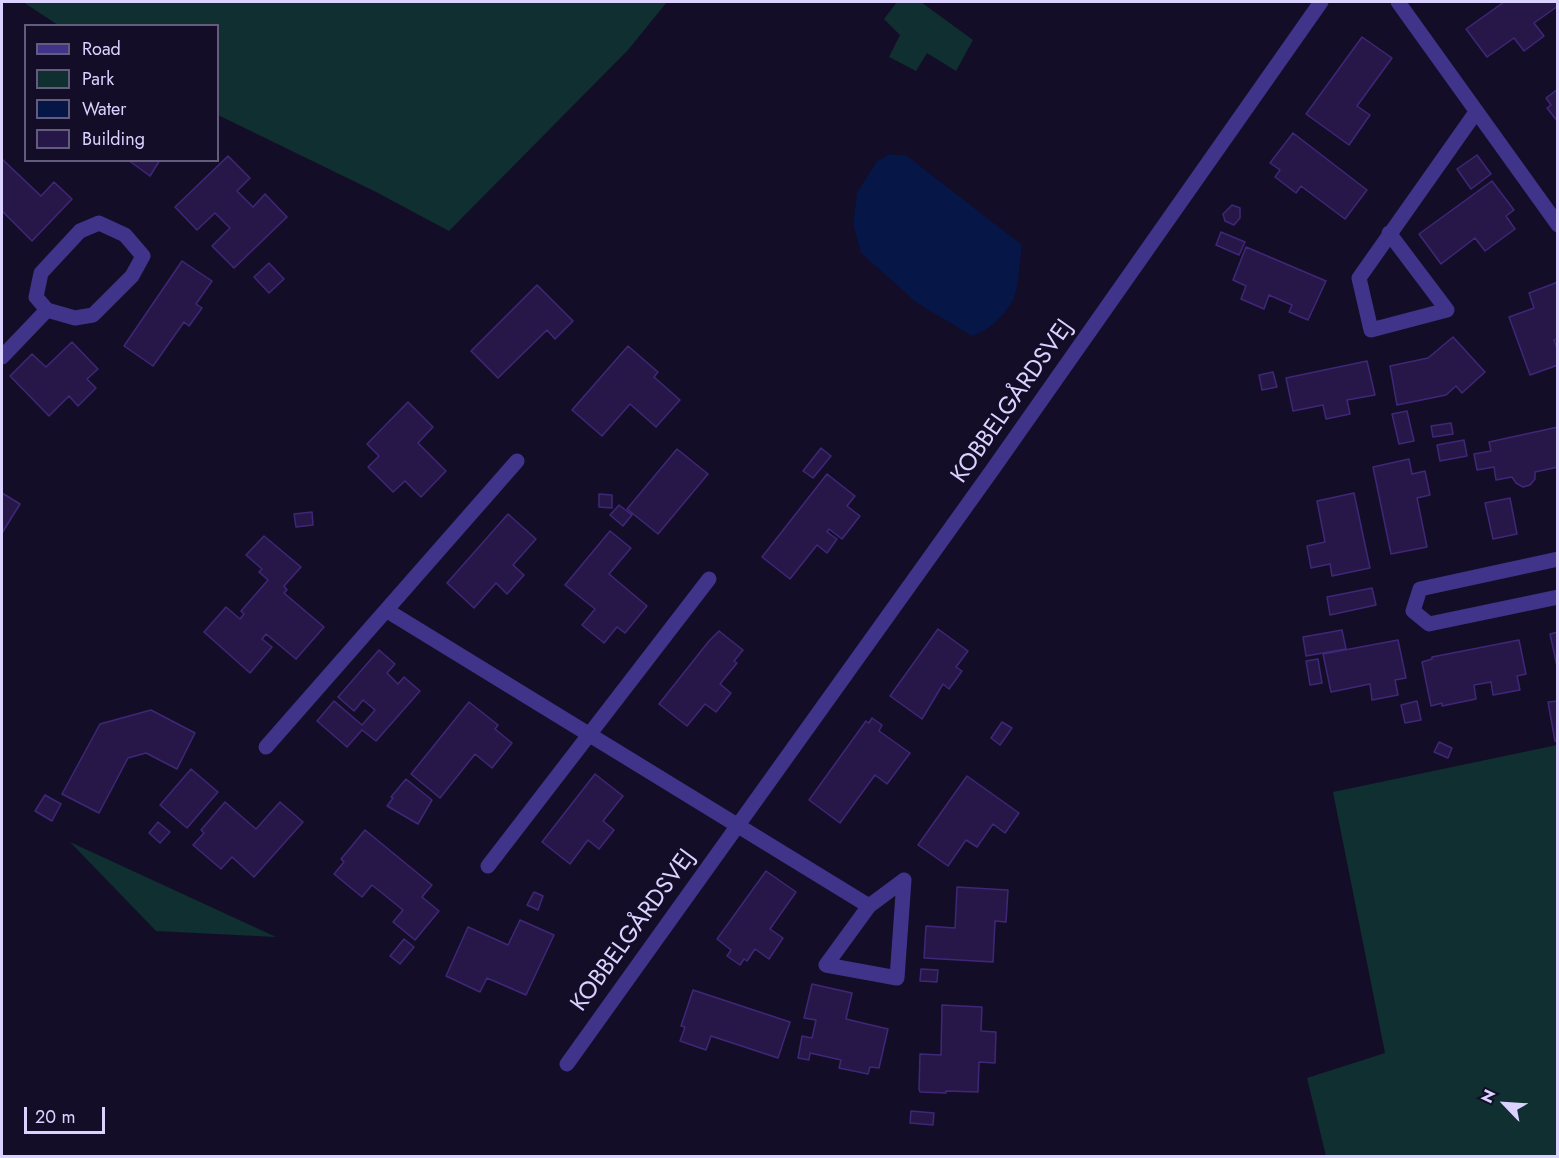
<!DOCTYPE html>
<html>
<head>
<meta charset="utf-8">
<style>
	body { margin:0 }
	#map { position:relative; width:1559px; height:1158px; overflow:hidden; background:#140d27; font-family:Jost,sans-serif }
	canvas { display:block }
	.frame { position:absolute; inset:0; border:3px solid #dcd2ff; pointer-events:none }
	.legend { position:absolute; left:24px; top:24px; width:195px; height:138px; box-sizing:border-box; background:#140d27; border:2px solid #645c7d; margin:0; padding:8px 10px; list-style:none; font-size:18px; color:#dcd2ff }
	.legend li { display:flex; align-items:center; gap:12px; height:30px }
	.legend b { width:30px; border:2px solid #645c7d }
	.north { position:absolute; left:1475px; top:1074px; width:60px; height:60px; -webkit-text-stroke:4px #140d27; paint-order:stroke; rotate:295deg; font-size:16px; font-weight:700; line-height:24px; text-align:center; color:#dcd2ff }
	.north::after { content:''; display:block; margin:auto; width:21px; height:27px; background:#dcd2ff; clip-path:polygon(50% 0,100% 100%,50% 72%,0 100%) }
	.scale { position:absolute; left:24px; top:1107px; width:81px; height:27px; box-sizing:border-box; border:3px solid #dcd2ff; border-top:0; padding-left:8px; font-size:18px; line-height:21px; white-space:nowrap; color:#dcd2ff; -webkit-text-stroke:4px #140d27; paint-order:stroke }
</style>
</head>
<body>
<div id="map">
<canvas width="1559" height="1158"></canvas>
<div class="frame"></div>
<ul class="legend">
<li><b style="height:8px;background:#40338a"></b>Road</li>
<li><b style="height:16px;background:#0f2f31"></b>Park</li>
<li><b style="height:16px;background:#051647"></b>Water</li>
<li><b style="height:16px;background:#271749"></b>Building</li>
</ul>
<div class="north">N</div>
<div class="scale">20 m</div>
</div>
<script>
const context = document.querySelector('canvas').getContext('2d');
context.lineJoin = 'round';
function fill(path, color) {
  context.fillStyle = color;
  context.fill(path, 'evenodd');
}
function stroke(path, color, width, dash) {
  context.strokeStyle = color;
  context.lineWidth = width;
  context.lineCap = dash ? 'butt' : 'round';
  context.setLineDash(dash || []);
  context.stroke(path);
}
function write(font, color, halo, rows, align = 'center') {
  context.font = font + ' Jost,sans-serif';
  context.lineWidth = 5;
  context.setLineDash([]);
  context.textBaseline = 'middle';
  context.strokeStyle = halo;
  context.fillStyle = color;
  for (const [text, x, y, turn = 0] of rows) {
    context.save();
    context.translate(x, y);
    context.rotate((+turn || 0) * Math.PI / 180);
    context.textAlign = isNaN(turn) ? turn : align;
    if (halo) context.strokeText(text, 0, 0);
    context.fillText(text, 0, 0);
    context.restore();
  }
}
const green = new Path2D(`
	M23,2H667L628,50L449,231L376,192L218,115V26L58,25Z
	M897,2H921L973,40L956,71L927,53L916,71L889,57L900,35L884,19Z
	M1557,745V1156H1326L1307,1078L1385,1053L1333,792Z
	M70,842L276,937L156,931Z`);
const water = new Path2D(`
	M890,154L907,156L1022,245C1020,258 1019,287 1014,298C1006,314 989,331 972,336L917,303L861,253L853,224L857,193L877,161Z`);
const building = new Path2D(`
	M1504,2H1558V6L1534,23L1544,36L1524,51L1514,38L1487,57L1466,29Z
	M1362,37L1392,58L1357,106L1370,115L1349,145L1306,114Z
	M1558,89V122L1547,108L1551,105L1546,98Z
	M1293,133L1367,190L1345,219L1301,186L1296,193L1275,177L1280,170L1270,163Z
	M1477,155L1491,174L1471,189L1457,169Z
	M228,156L250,178L237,191L253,207L265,194L287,217L234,268L212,246L230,228L215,213L197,230L175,207Z
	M2,159L41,196L54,182L72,199L32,241L2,211Z
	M128,160H160L150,176Z
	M1492,181L1514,210L1506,216L1515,229L1485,251L1475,238L1441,264L1419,234Z
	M1232,205L1240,208V218L1234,225L1225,221L1223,214Z
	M1221,232L1245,242L1239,255L1216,245Z
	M1246,247L1326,281L1308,320L1289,312L1292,305L1269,295L1264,309L1241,299L1246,286L1233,280Z
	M182,261L212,281L196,304L202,308L189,326L184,322L153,366L124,346Z
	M269,263L284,279L269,293L254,277Z
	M1558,282V339L1554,340L1558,351V365L1530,375L1509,317L1534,308L1529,293Z
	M537,285L573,321L555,339L547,330L498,378L471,351Z
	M1453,337L1485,372L1462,393L1456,386L1446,395L1397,405L1390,366L1428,358Z
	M72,342L98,369L87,379L96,388L78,406L69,396L49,416L10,376L32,354L46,367Z
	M628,346L658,372L654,377L680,400L656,427L630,404L602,436L572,410Z
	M1367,361L1375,395L1347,400L1350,414L1326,419L1323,405L1293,411L1286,378Z
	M1273,372L1277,387L1262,390L1259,375Z
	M408,402L433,427L418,443L446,471L421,497L405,481L393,492L368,467L379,456L367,444Z
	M1407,411L1414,441L1399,444L1392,414Z
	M1451,423L1453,434L1433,437L1431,426Z
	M1558,427V467L1535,472V479L1530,485L1523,487L1516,483L1512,477L1496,480L1494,467L1477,470L1474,454L1491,451L1489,442Z
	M1464,440L1467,456L1440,461L1437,445Z
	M821,448L831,456L813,478L803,471Z
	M677,449L708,474L658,534L627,509Z
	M1409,459L1412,474L1425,471L1430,495L1417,498L1427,547L1391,554L1373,467Z
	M827,474L855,496L847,506L860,516L842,539L829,529L827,532L837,539L827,553L817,545L790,579L762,557Z
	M2,493L20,504L2,533Z
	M1354,493L1370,568L1332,576L1330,564L1311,568L1307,546L1325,542L1317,501Z
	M599,494L612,495V508L599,507Z
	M1510,498L1517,534L1493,539L1485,503Z
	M619,505L632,515L623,526L610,515Z
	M312,512L313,525L296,527L294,514Z
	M508,514L536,539L513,565L524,575L507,594L496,583L474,608L447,583Z
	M610,531L631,548L609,574L647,606L625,633L617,627L604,643L582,625L595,609L565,585Z
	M264,536L301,567L284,586L287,590L284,593L324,627L296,659L266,634L262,639L272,647L250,673L204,632L226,607L240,619L244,614L241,611L268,580L259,572L262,569L246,555Z
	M1372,588L1376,605L1330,615L1327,597Z
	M938,629L968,651L956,667L962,671L949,689L943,684L922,719L890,696Z
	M1342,630L1346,649L1306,656L1303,637Z
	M719,631L743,650L734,661L737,663L720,684L731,693L716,712L705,704L687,726L659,704L709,641Z
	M1558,632V671L1550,634Z
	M1398,640L1406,678L1395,680L1398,695L1372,700L1370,684L1331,692L1323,654Z
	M1519,640L1526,674L1517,676L1520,690L1493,695L1491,682L1474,685L1476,699L1442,706V703L1431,706L1422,662L1432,659V657Z
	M379,650L395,664L387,673L398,684L404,677L420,691L376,741L362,730L347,747L317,721L334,701L362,725L375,710L363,700L354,711L338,697Z
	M1318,659L1322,683L1310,685L1306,661Z
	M1417,701L1421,720L1405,723L1401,705Z
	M1558,701V741H1555L1548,702Z
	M469,702L498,725L495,729L512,743L492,768L475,754L440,798L411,774Z
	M151,710L195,733L177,769L146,753L128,758L99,813L62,794L100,724Z
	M872,718L882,725L879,731L910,753L887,784L875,775L840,823L809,800L866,721L869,723Z
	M1002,722L1012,728L1000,745L991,738Z
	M1439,742L1452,748L1448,758L1434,752Z
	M191,769L218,792L187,828L160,805Z
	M595,774L623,796L603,821L614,830L599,849L588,840L570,864L542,842Z
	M967,776L1019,813L1005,833L993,824L977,847L966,840L948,866L918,845Z
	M406,779L432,800L418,824L387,806L393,798L391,797Z
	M45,795L61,804L52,821L35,811Z
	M225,802L256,829L280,802L303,822L254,877L232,857L221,869L193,845L204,833L201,830Z
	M158,822L170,832L160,843L149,833Z
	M365,830L432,885L422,897L439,911L415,940L393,922L403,910L372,885L362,897L334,874L344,862L341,859Z
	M766,871L796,892L770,929L783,938L769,959L755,949L747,961L744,959L740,965L727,956L731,950L717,939Z
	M957,887L1008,890L1006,922L995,921L993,962L924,958L926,926L955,928Z
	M534,892L543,896L538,910L527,905Z
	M520,920L554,935L526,995L487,978L480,992L446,976L468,927L508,945Z
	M404,939L414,947L400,964L390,956Z
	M921,969L938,970L937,982L920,981Z
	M812,984L852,993L846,1019L888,1029L879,1068L870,1067L868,1074L839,1068L841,1060L810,1053L809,1060L798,1058L802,1036L812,1038L816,1020L804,1018Z
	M693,990L790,1022L778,1058L711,1036L706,1050L680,1041L685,1027L681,1026Z
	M942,1005L982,1007L981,1031L996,1032L995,1063L979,1062L978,1092L946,1091V1093L920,1092L919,1089L920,1054L941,1055Z
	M911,1111L934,1113L933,1125L910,1123Z`);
const minor = new Path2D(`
	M1398,2L1558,225
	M99,223L125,235L143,256L132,276L93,315L75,318L47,310L36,297L41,273L80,231Z
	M1389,233L1447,310L1371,330L1359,278L1476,112
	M2,357L47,310
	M1558,559L1420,589L1413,611L1429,624L1558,597
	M386,610L869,906L826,965L897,978L904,880
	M266,747L517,461
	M488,866L709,579
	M869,906L904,880
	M567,1064L993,469L1321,2`);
const streetNames = [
	["KOBBELGÅRDSVEJ",1013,402,-55],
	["KOBBELGÅRDSVEJ",634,931,-54]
];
fill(green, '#0f2f31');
fill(water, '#051647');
fill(building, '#271749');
stroke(building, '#3f2778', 1.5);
stroke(minor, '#40338a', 15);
write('24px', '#dcd2ff', '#140d27', streetNames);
</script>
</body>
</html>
